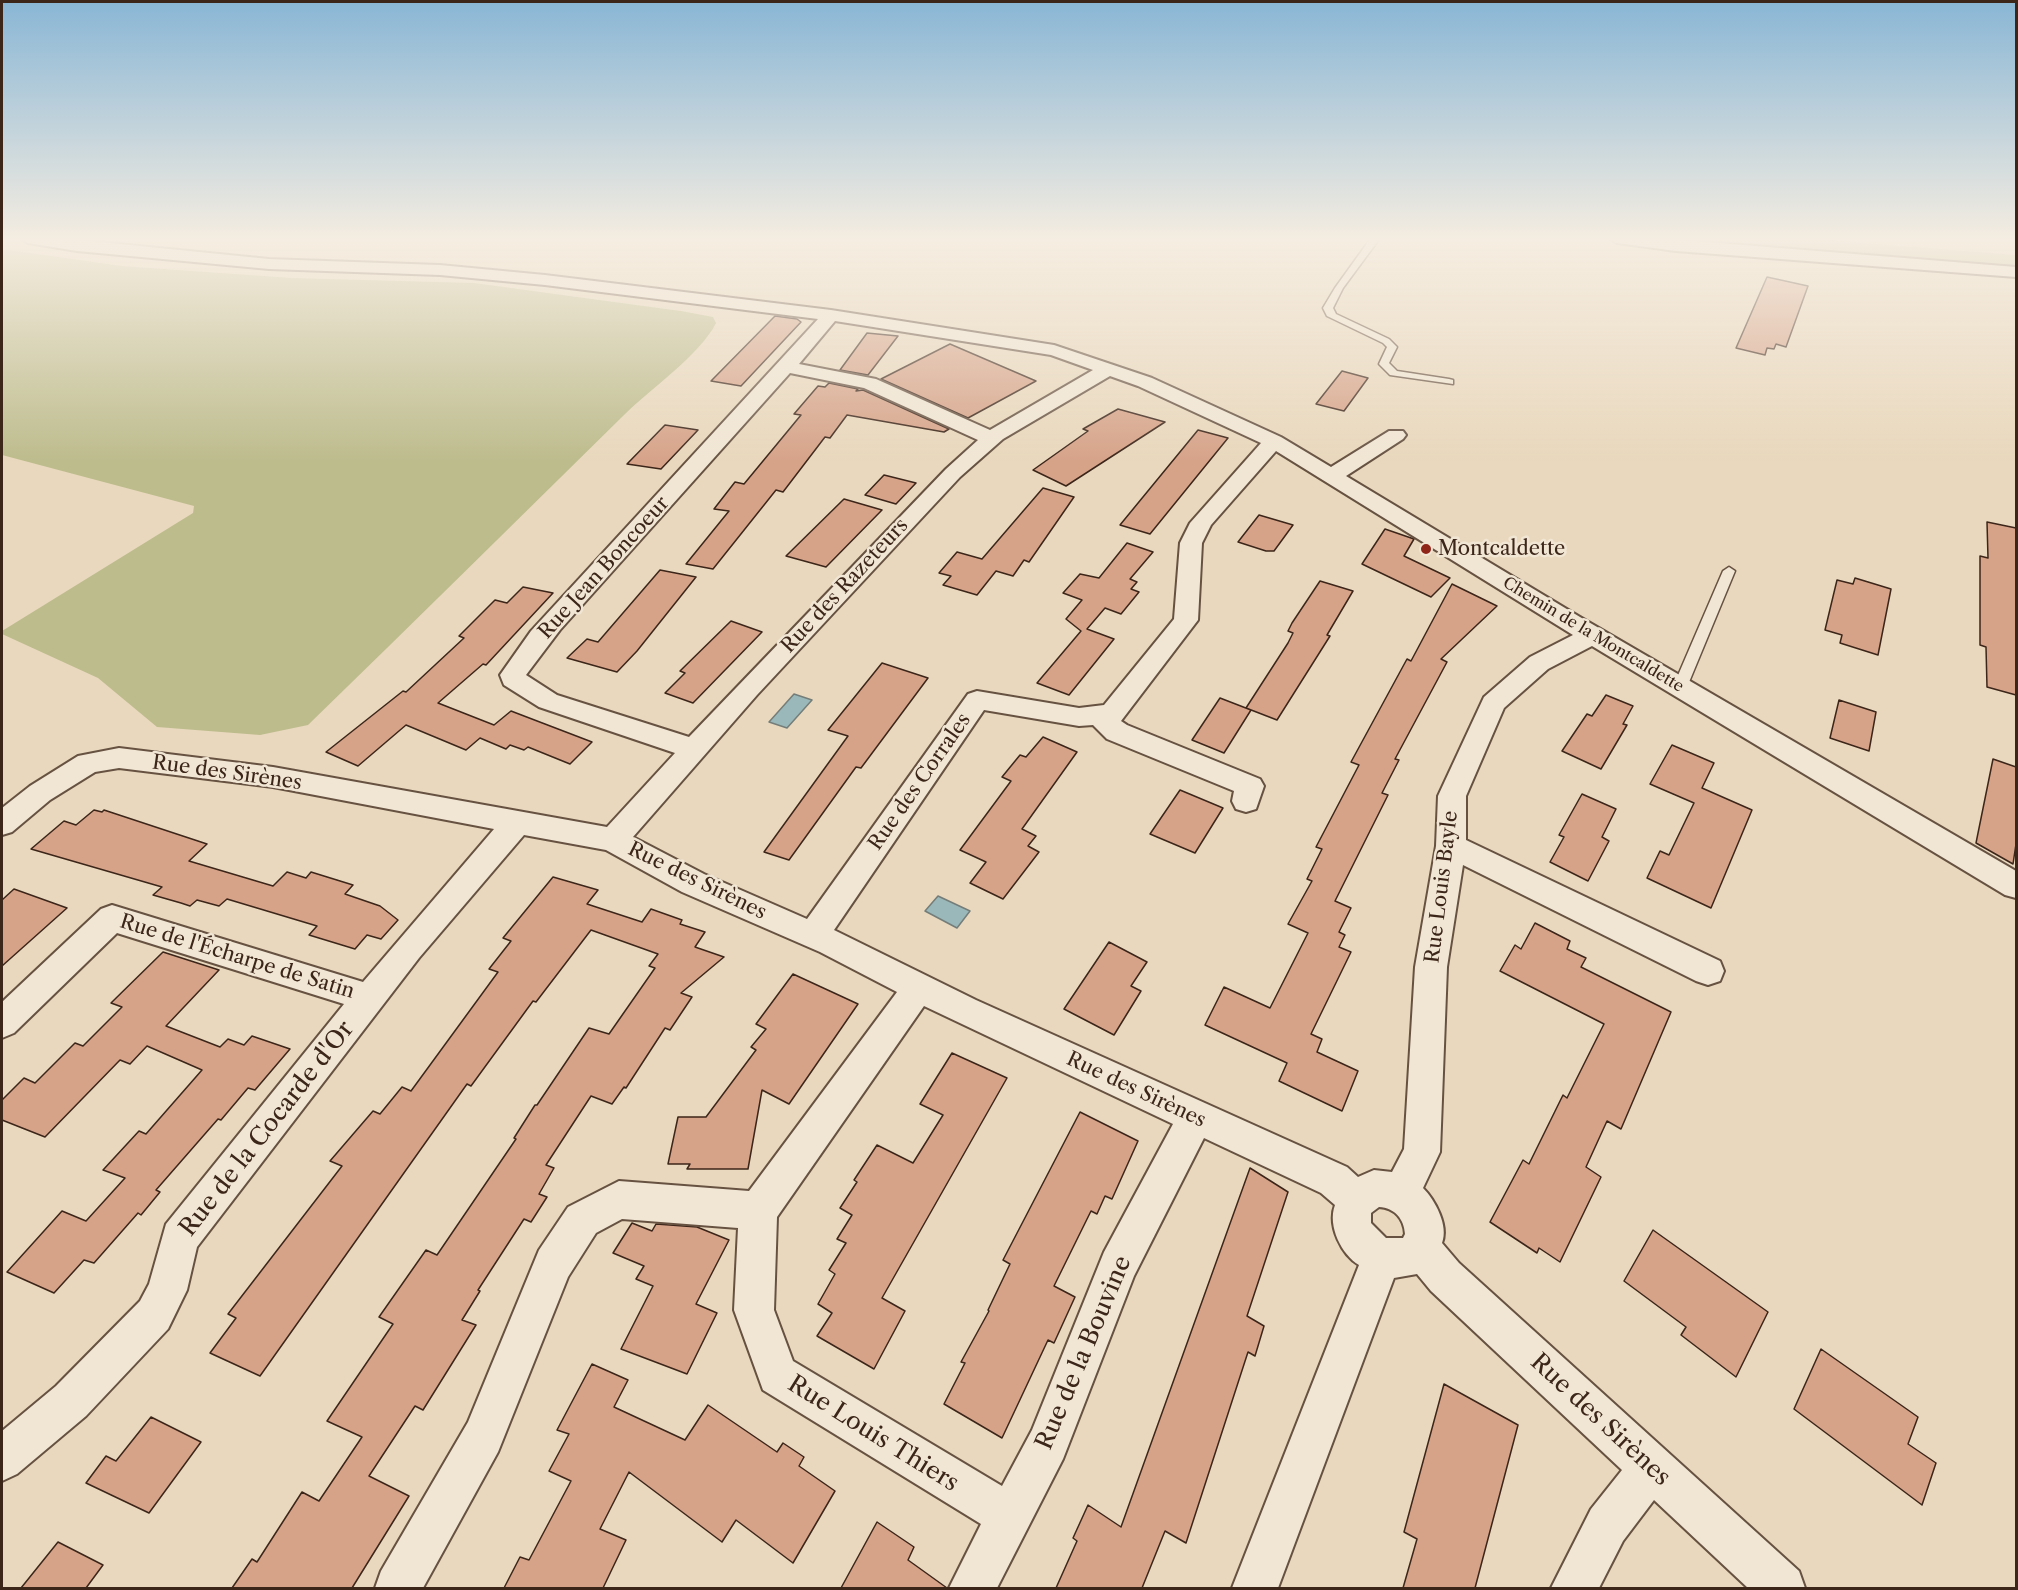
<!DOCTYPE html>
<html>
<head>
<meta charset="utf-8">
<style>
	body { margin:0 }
	#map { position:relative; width:2018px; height:1590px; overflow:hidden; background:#e9d8bd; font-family:"Libre Caslon Text",serif }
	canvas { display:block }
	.frame { position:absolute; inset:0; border:3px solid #3c2519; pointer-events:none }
</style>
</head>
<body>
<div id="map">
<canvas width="2018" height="1590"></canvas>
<div class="frame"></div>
</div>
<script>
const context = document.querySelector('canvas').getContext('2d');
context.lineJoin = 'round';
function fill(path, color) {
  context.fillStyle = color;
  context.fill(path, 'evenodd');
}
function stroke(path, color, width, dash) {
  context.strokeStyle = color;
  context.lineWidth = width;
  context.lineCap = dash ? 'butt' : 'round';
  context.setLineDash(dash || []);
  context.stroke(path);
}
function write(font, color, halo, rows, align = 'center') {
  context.font = font + ' "Libre Caslon Text",serif';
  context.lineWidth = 5;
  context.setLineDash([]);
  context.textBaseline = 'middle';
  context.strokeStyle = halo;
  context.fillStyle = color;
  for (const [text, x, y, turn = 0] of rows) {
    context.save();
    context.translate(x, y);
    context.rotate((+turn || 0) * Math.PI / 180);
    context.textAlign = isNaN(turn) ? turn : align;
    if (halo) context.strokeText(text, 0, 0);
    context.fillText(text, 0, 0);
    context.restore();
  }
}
const green = new Path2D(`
	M1804,238L2016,255V269L1842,256L1652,239Z
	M2,249L122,266L292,278L474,283L681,311L713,317L716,323C701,354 648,391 623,416C518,519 413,623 308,725L260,735L157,727L98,678L2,634V631L193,513L194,506L2,455Z`);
const water = new Path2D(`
	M794,694L812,700L787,728L769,722Z
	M938,896L970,911L957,928L925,911Z`);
const building = new Path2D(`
	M1767,277L1808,286L1786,347L1776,344L1774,349L1767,348L1765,355L1736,348Z
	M775,316L797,319L801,322L741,386L711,381Z
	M867,333L898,336L868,375L840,370Z
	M950,344L1036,381L968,418L881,379Z
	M1342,371L1368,378L1344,411L1316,404Z
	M829,383L858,389L856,391L863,390L949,429L944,432L847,415L830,438L825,437L783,492L776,490L713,569L686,564L729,511L714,509L735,482L744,484L801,415L794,414L818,386L825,387Z
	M1118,409L1165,422L1066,486L1033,470L1088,431L1083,429Z
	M665,425L698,430L661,469L627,464Z
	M1198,430L1228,438L1150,534L1120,525Z
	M884,475L916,483L896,504L865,495Z
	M1043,488L1074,497L1029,562L1024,560L1013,576L996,571L977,595L943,585L951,576L939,573L957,552L982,559Z
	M844,499L882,510L826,567L786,556Z
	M1259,515L1293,525L1274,551H1266L1238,542Z
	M1987,522L2016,528V695L1987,687L1986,647L1980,645V556L1988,558Z
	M1385,529L1414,539L1404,556L1450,578L1431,597L1362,564Z
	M1127,543L1153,552L1130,579L1137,582L1131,589L1139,592L1121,614L1105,608L1087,629L1114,639L1069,695L1037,683L1081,631L1066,619L1082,600L1063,593L1080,574L1099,578Z
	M660,570L696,577L637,651L617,672L567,658L587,639L598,642Z
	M1855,578L1891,589L1878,655L1840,643L1842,635L1825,630L1837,580L1853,584Z
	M1320,581L1353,591L1327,635L1330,636L1277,720L1246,708L1288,643L1293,633L1288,631L1292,623Z
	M1452,584L1497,606L1441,659L1447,662L1395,759L1399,760L1382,793L1388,795L1335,901L1351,908L1339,932L1345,935L1339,947L1351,952L1311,1034L1322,1039L1317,1052L1358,1071L1342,1111L1279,1081L1287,1063L1205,1025L1224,987L1270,1008L1308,933L1288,924L1312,881L1307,879L1322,849L1316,847L1359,765L1351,762L1407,659L1411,661Z
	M523,587L553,593L486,665L483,664L438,703L494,725L511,711L592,742L570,764L528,747L524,750L510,745L506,749L480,738L466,750L406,725L358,766L326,752L403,691L406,692L464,638L459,636L495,600L507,603Z
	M731,621L762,632L693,703L665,693L685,673L680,671Z
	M882,663L928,678L861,768L856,767L789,860L764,852L848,736L828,730Z
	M1606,695L1633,706L1623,724L1627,725L1601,769L1562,751L1587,714L1592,716Z
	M1220,698L1251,710L1224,753L1192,740Z
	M1839,700L1876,712L1869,751L1830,738Z
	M1043,737L1077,752L1022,829L1036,836L1028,846L1039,852L1003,899L970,883L986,862L960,850L1011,781L1002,777L1020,755L1026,757Z
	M1672,745L1714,763L1702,788L1752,810L1711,908L1647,878L1660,851L1669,855L1694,803L1650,784Z
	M1993,759L2016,767V844L2013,864L1976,843Z
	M1180,790L1223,808L1195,853L1150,834Z
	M1582,794L1616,809L1602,837L1609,841L1588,881L1550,862L1564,837L1559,835Z
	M94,810L102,812L104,810L207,844L189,861L273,886L287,872L306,878L311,872L353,885L345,894L380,906L398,920L381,939L367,935L355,949L309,935L317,926L227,899L219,906L197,900L190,906L181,903L153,895L162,887L31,849L64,821L76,825Z
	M553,877L598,890L587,904L642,922L651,909L682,920L680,924L705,932L695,947L724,957L681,993L692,997L670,1030L665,1028L626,1088L624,1087L612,1104L591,1096L546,1165L554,1168L539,1194L547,1197L531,1222L524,1219L478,1290L480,1291L462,1320L476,1325L423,1410L415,1406L369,1476L409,1496L352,1588H232L252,1559L257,1562L302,1492L319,1501L362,1437L327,1421L393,1324L379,1317L426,1250L437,1255L516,1139L514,1138L535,1105H537L589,1028L609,1034L655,968L649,966L658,954L591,930L536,1002L533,1001L471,1086L467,1084L260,1376L210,1353L236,1318L228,1314L342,1166L330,1161L373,1111L380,1114L402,1087L411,1091L498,972L489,969L511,941L503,938Z
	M14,889L67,908L2,966V900Z
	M1535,923L1570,941L1567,949L1586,958L1581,967L1671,1012L1621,1129L1607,1121L1586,1167L1601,1177L1560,1262L1539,1248L1537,1253L1490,1222L1523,1160L1529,1164L1563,1095L1567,1098L1604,1024L1500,971L1515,945L1521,949Z
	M1109,942L1147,962L1131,986L1141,991L1114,1035L1064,1009Z
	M163,952L219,970L166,1026L220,1047L228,1039L244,1045L252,1036L290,1049L255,1090L248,1088L221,1120L218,1119L156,1190L160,1192L141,1215L138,1213L94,1263L84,1260L54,1293L7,1272L62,1211L86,1221L125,1178L103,1170L139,1131L146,1134L202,1070L147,1046L130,1064L120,1060L45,1137L2,1120V1100L24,1078L35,1083L75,1043L83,1046L122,1007L111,1003Z
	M793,974L858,1004L789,1104L762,1090L748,1169H687L690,1164H668L678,1117H706L756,1050L751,1047L766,1029L756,1024Z
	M952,1053L1007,1078L882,1298L905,1311L874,1369L817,1336L832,1313L818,1304L835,1274L829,1270L846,1243L837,1239L852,1215L840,1208L857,1182L854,1180L877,1145L913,1163L943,1115L920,1104Z
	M1080,1112L1138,1141L1112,1199L1105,1196L1097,1214L1091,1211L1054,1286L1075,1297L1054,1343L1048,1340L1002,1438L944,1404L965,1363L961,1362L989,1311L988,1310L1010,1264L1003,1260Z
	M1250,1168L1288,1192L1247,1316L1264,1326L1255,1356L1248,1352L1186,1543L1165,1531L1142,1588H1056L1077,1541L1073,1538L1088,1505L1121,1527Z
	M632,1223L652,1231L656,1224L697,1227L729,1240L696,1304L717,1313L687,1374L621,1349L653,1286L636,1279L644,1266L613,1253Z
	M1653,1230L1768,1312L1736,1377L1681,1335L1686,1327L1624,1281Z
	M1821,1349L1918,1417L1908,1444L1936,1463L1922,1505L1794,1409Z
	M592,1364L628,1380L614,1407L685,1440L708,1405L777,1452L783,1443L804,1457L799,1466L835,1491L793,1563L736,1520L722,1542L629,1472L600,1529L626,1540L603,1588H504L520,1557L529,1560L571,1481L549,1471L569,1434L557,1430Z
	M1444,1384L1518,1425L1475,1588H1403L1417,1539L1404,1532Z
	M151,1417L201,1442L149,1513L86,1483L106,1456L116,1461Z
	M877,1522L914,1547L908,1560L947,1588H841Z
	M58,1542L103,1565L86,1588H21Z`);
const service = new Path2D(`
	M1371,238H1380L1343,288L1333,308L1336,314L1389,339L1397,347L1389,363L1397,371L1449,379L1453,380V384L1390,375L1379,364L1387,347L1383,343L1327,316L1323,308L1335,288Z
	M1729,567L1735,571L1687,687L1685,690H1675L1673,687L1723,571Z`);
const minor = new Path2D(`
	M20,238H60L269,259L440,265L545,275L831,310L1054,345L1152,378L1281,437L1331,467L1389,431H1403L1406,435L1403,439L1346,476L1580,617L2016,871V898L2005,895L1592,646L1548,669L1504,708L1466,796V840L1720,961L1724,971L1720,981L1708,985L1696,981L1463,865L1447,967L1440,1152L1423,1188C1435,1200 1449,1226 1442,1243L1459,1263L1799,1571L1805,1588H1748L1654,1500L1623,1541L1599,1588H1551L1591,1509L1622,1470L1431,1291L1417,1274L1394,1278L1278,1588H1232L1359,1265C1342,1255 1327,1226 1335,1205L1321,1193L1204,1138L1134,1276L1063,1459L997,1588H949L981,1524L763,1390L734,1310L738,1228L622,1219L596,1233L568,1277L498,1452L423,1588H375L381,1571L468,1422L539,1250L568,1207L619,1181L749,1191L897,992L820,952L682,892L606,850L524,835L419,958L197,1247L187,1290L168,1329L86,1416L17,1474L2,1481V1431L56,1386L140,1301L149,1284L166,1224L344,1004L117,933L14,1033L2,1038V1002L101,909L112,905L363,982L494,829L273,787L119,768L95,772L50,800L12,832L2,835V808L30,786L78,756L119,748L273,767L607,827L675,753L539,707L504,685L500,675L531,631L818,319L545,285L440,275L269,269L77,251L28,243ZM835,321L1051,355L1093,370L990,430L876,379L799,364ZM790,373L864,388L978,440L946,469L689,737L557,695L526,675L560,630ZM1110,376L1138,386L1261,443L1190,523L1180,543L1174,619L1104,705L1079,708L977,691L968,694L807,919L704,874L633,837L757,695L960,477L1003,439ZM1276,451L1573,635L1530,657L1484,697L1438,796L1436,846L1415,967L1404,1149L1392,1172L1374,1170L1358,1177L1347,1167L976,1000L834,930L984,710L1079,726L1093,725L1107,739L1234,791L1232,801L1236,809L1246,812L1256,809L1264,786L1260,779L1127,725L1121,721L1198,620L1202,543L1211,525ZM924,1006L1173,1124L1104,1252L1032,1430L1002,1486L793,1361L774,1310L777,1217ZM1379,1207C1395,1208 1404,1219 1405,1234L1403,1238H1386L1371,1223V1213Z
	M1609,238H1656L2016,267V277L1676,251L1617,243Z`);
const markers = [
	[1426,549,6,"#8f2418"]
];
const farStreetnames = [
	["Chemin de la Montcaldette",1593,635,31]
];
const poiNames = [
	["Montcaldette",1438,549]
];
const streetNames = [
	["Rue Jean Boncoeur",604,568,-48],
	["Rue des Razeteurs",845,586,-47],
	["Rue des Sirènes",227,773,8],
	["Rue des Corrales",920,782,-55],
	["Rue des Sirènes",697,881,26],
	["Rue Louis Bayle",1442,887,-83],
	["Rue de l'Écharpe de Satin",237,957,17],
	["Rue des Sirènes",1136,1090,25]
];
const nearStreetnames = [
	["Rue de la Cocarde d'Or",267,1129,-52],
	["Rue de la Bouvine",1084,1353,-67],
	["Rue des Sirènes",1600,1420,43],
	["Rue Louis Thiers",873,1434,32]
];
fill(green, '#bdbc8d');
fill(water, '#9ab8b9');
stroke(water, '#747d79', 1.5);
fill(building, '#d6a389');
stroke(building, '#3c2519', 1.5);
stroke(service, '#675242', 3);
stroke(minor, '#675242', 4);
fill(service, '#f1e6d4');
fill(minor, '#f1e6d4');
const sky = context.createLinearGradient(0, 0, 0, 461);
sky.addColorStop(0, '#89b6d5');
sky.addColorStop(0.52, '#f5ede1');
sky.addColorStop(1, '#f5ede100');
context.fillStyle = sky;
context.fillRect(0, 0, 2018, 461);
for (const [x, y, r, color] of markers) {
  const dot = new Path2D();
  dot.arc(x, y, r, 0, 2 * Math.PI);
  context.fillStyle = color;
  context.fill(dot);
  stroke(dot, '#f1e6d4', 2);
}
write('16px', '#3c2519', '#f1e6d4', farStreetnames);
write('20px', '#3c2519', '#f1e6d4', poiNames, 'left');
write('20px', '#3c2519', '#f1e6d4', streetNames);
write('24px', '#3c2519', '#f1e6d4', nearStreetnames);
</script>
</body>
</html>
